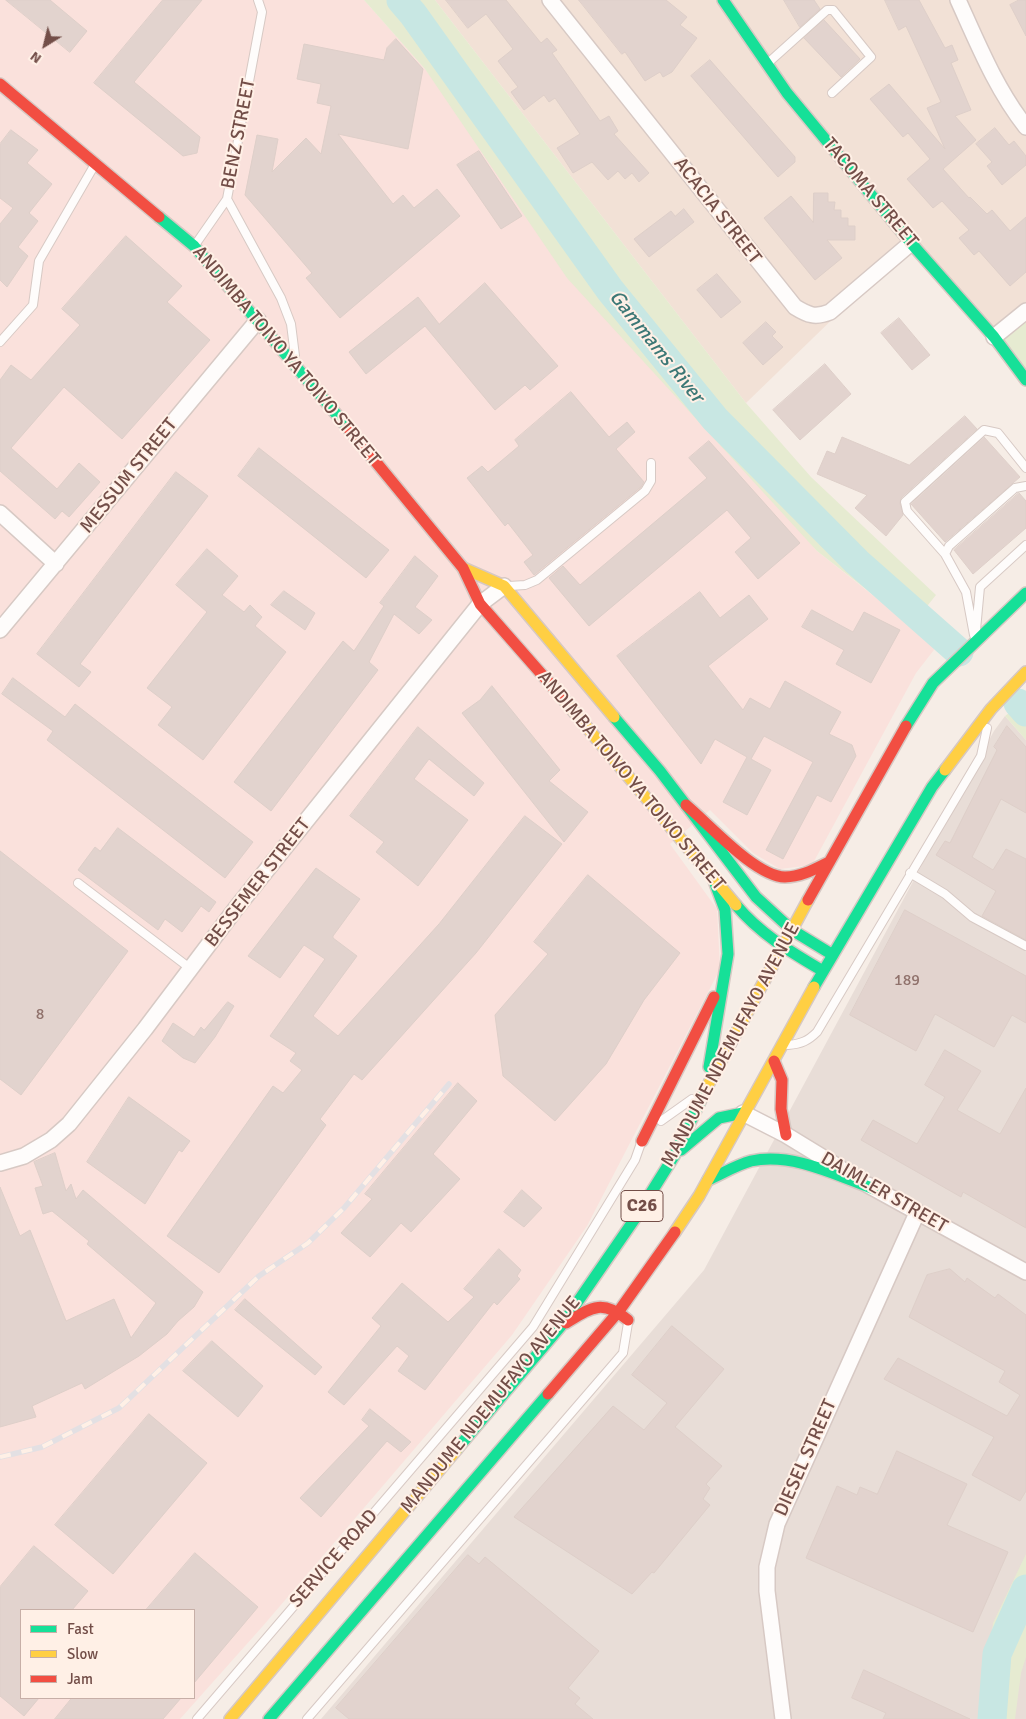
<!DOCTYPE html>
<html>
<head>
<meta charset="utf-8">
<style>
	body { margin:0 }
	#map { position:relative; width:1026px; height:1719px; overflow:hidden; background:#f6ede6; font-family:Signika,sans-serif }
	canvas { display:block }
	.legend { position:absolute; left:20px; top:1609px; width:175px; height:90px; box-sizing:border-box; background:#fff0e6; border:1px solid #c7afa7; margin:0; padding:6px 9px; list-style:none; font-size:15px; color:#734e48 }
	.legend li { display:flex; align-items:center; gap:10px; height:25px }
	.legend b { width:25px; border:1px solid #c7afa7 }
	.north { position:absolute; left:20px; top:20px; width:50px; height:50px; -webkit-text-stroke:4px #fff0e6; paint-order:stroke; rotate:216deg; font-size:14px; font-weight:700; line-height:20px; text-align:center; color:#734e48 }
	.north::after { content:''; display:block; margin:auto; width:18px; height:22px; background:#734e48; clip-path:polygon(50% 0,100% 100%,50% 72%,0 100%) }
</style>
</head>
<body>
<div id="map">
<canvas width="1026" height="1719"></canvas>
<ul class="legend">
<li><b style="height:6px;background:#16e098"></b>Fast</li>
<li><b style="height:6px;background:#ffcf43"></b>Slow</li>
<li><b style="height:6px;background:#f24e42"></b>Jam</li>
</ul>
<div class="north">N</div>
</div>
<script>
const context = document.querySelector('canvas').getContext('2d');
context.lineJoin = 'round';
function fill(path, color) {
  context.fillStyle = color;
  context.fill(path, 'evenodd');
}
function stroke(path, color, width, dash) {
  context.strokeStyle = color;
  context.lineWidth = width;
  context.lineCap = dash ? 'butt' : 'round';
  context.setLineDash(dash || []);
  context.stroke(path);
}
function write(font, color, halo, rows, align = 'center') {
  context.font = font + ' Signika,sans-serif';
  context.lineWidth = 4;
  context.setLineDash([]);
  context.textBaseline = 'middle';
  context.strokeStyle = halo;
  context.fillStyle = color;
  for (const [text, x, y, turn = 0] of rows) {
    context.save();
    context.translate(x, y);
    context.rotate((+turn || 0) * Math.PI / 180);
    context.textAlign = isNaN(turn) ? turn : align;
    if (halo) context.strokeText(text, 0, 0);
    context.fillText(text, 0, 0);
    context.restore();
  }
}
const residential = new Path2D(`
	M435,0H1026V311L994,337L911,243L746,403Z`);
const commercial = new Path2D(`
	M0,0H364L425,69L817,551L937,646L916,673L812,865L780,869L753,853L710,810L670,844L717,909L720,969L587,1226L512,1335L262,1627L180,1719H0ZM21,1610H194V1698H21Z`);
const industrial = new Path2D(`
	M1005,716L1026,740V1719H321L704,1270L994,731Z`);
const green = new Path2D(`
	M364,0H435L746,403L811,477L936,595L912,625L817,551L567,278L425,69Z
	M1026,311V380L994,337Z
	M1026,700V740L1005,716Z
	M1026,1554V1657L1021,1673L1015,1719H981L993,1623Z`);
const river = new Path2D(`
	M401,0L413,14L610,290L715,419L857,562L959,652
	M1018,703L1026,712
	M992,1719L997,1654L1026,1589`);
const building = new Path2D(`
	M6,0H50L87,31L70,52Z
	M163,0H202L134,82L200,137L197,153L183,156L94,83Z
	M446,0H506L541,43L547,38L557,50L552,53L600,121L609,116L618,131L614,134L649,173L639,182L632,173L625,179L618,171L608,180L592,162L573,173L557,148L580,134L555,98L549,102L544,95L524,110L511,92L518,87L498,61L513,49L486,14L468,28Z
	M579,0H666L687,17L680,25L697,38L672,72L663,77L660,72L645,81L625,52L622,54Z
	M784,0H814L820,9L800,27Z
	M885,0H919L945,48L952,45L958,60L951,63L971,110L955,116L976,140L943,169L969,198L970,197L987,214L992,210L1010,231L1026,217V272L1010,286L979,251L974,255L959,238L969,230L942,201L933,208L907,179L930,159L908,133L903,137L870,99L889,84L945,149L927,108L941,102L906,26L899,30Z
	M1019,0H1026V36L1010,5Z
	M824,20L860,59L841,77L804,38Z
	M396,39L423,69L408,149L338,134L393,204L403,195L414,208L437,189L460,216L340,318L306,278L312,273L245,195L257,135L278,139L272,172L306,138L321,154L331,106L317,103L321,84L297,79L304,44L384,60L387,48Z
	M710,60L795,157V162L778,177L691,76Z
	M995,128L1009,145L1014,141L1026,156V165L1002,185L987,166L992,162L976,144Z
	M11,130L38,150L27,163L52,184L29,213L38,221L18,247L28,256L7,287L0,280V224L13,208L0,198V144Z
	M479,151L522,216L501,229L457,165Z
	M814,193H828V202H835L834,210H841V218H848V226H855V240H827L842,258L815,280L764,218L791,196L813,222Z
	M684,209L694,222L649,257L634,239L671,211L675,216Z
	M126,236L182,286L167,302L210,340L122,439L64,387L11,448L57,489L79,463L100,482L69,517L62,511L55,519L0,471V380L11,365L31,380L80,325L62,309Z
	M717,274L741,302L721,318L697,290Z
	M485,283L558,366L530,390L525,385L495,410L425,326L366,374L349,352L418,297L439,324Z
	M899,318L930,355L912,370L881,333Z
	M766,322L776,332L772,336L783,347L763,365L743,343Z
	M825,364L851,394L800,440L773,410Z
	M571,392L609,437L627,422L635,432L616,449L644,482L641,487L534,575L524,562L533,555L508,523L505,526L467,478L482,466L488,472L519,446L515,440Z
	M965,416L977,429L901,498L900,503L903,515L886,536L855,508L867,495L817,474L827,451L835,454L842,437L909,465Z
	M984,437L1020,477L945,542L911,504Z
	M709,441L800,543L758,579L735,552L751,538L727,510L589,626L549,578L563,566L580,585L707,478L689,458Z
	M259,448L389,550L366,578L238,476Z
	M176,472L208,496L80,664L91,672L79,687L37,654Z
	M1019,493L1026,501V528L973,574L954,550Z
	M207,549L238,576L222,595L244,612L250,605L262,617L255,626L286,652L203,760L158,725L172,707L147,688L207,612L176,585Z
	M415,556L438,576L415,607L432,620L419,634L394,614L369,662L378,670L271,811L234,782L343,641L354,651L384,606L380,603Z
	M284,591L315,613L305,630L271,605Z
	M700,592L720,618L749,595L768,619L708,666L743,710L750,698L770,709L785,681L841,712L829,734L852,745L856,756L831,802L817,795L783,859L766,850L813,762L764,736L751,759L771,770L747,815L723,802L747,757L715,739L701,764L617,656Z
	M812,610L853,632L864,612L900,630L871,683L836,664L844,650L802,627Z
	M13,678L65,717L75,704L253,842L225,878L47,740L53,731L2,694Z
	M492,686L560,770L549,781L588,812L564,842L462,713L480,700Z
	M1007,726L1026,747V813L1001,799L972,857L993,870L1006,849L1026,859V940L982,916L996,891L936,855L945,841L950,843L997,750L994,747Z
	M418,727L484,783L474,796L429,759L414,779L468,820L418,886L376,852L384,842L350,816Z
	M525,816L562,844L476,953L362,1080L354,1074L320,1119L326,1125L219,1273L167,1236L273,1086L283,1093L302,1070L290,1061L296,1053L270,1036L325,959L304,945L280,978L248,956L316,868L360,899L333,936V938L357,956L313,1016L338,1036L439,924Z
	M118,828L216,902L209,912L201,906L182,932L165,919L158,930L78,870L95,847L100,851Z
	M0,851L128,951L21,1095L0,1079Z
	M588,875L680,953L644,1000L606,1064L555,1121L503,1076L495,1015L548,954L534,942Z
	M905,910L1026,976V1023L1012,1015L994,1047L935,1014L916,1051L850,1015Z
	M228,1002L234,1006L215,1037L195,1063L183,1058L162,1041L173,1023L194,1037L201,1027L204,1030Z
	M945,1050L981,1071L957,1110L1000,1134L1026,1088V1228L963,1192L961,1197L861,1140L873,1120L917,1144L945,1097L925,1085Z
	M458,1083L477,1101L433,1154L460,1179L411,1232L401,1223L370,1257L341,1233L372,1199L365,1194Z
	M129,1097L190,1141L182,1152L179,1150L145,1204L87,1162Z
	M55,1153L66,1191L71,1184L76,1199L83,1190L203,1292L194,1307L178,1321L167,1334L139,1356L85,1389L82,1383L32,1406L36,1417L0,1427V1187L20,1236L30,1230L66,1321L114,1299L131,1338L156,1303L87,1244L89,1241L52,1211L43,1214L35,1188L43,1186L34,1162Z
	M522,1190L542,1208L524,1227L504,1212Z
	M499,1249L521,1270L517,1276L520,1279L497,1305L494,1302L425,1390L398,1371L409,1356L397,1346L344,1405L328,1392L381,1326L372,1318L402,1283L448,1322L474,1297L464,1289Z
	M950,1269L965,1282L967,1278L995,1298L998,1294L1026,1315V1491L1020,1501L972,1475L994,1437L884,1379L898,1358L1007,1416L1020,1395L999,1382L1005,1371L909,1317L927,1275Z
	M245,1299L322,1367L315,1375L235,1310Z
	M672,1326L724,1369L675,1427L722,1466L706,1484L710,1488L703,1499L710,1505L654,1573L652,1572L632,1594L514,1517L613,1406L644,1430L667,1403L632,1375Z
	M212,1341L263,1386L238,1417L183,1371Z
	M370,1409L411,1442L401,1452L387,1441L321,1517L300,1498L369,1426L362,1420Z
	M149,1414L207,1463L113,1574L55,1525Z
	M897,1451L967,1484L947,1525L1008,1552L973,1632L806,1558L837,1486L857,1495L860,1487L877,1494Z
	M34,1546L88,1591L72,1610H21V1698H39L24,1716L0,1696V1587Z
	M195,1553L258,1607L194,1683V1610H146Z
	M468,1555L479,1564L485,1557L599,1651L568,1688L580,1698L575,1704L593,1719H349L336,1708Z
	M864,1670L970,1719H883L886,1713L852,1698Z
	M72,1698H181L163,1719H55Z`);
const lane = new Path2D(`
	M768,63L827,10H833L871,57L832,93
	M227,199L281,298L291,324L295,356
	M195,245L227,199L262,12L258,0
	M0,342L33,305L39,261L94,166
	M945,554L907,511L905,502L984,430L998,433L1026,468
	M509,586L525,585L537,580L645,491L651,481V463
	M976,630L980,587L1026,545
	M974,635L966,592L945,554L949,546L1015,488L1026,486
	M910,873L945,894L972,917L1026,946
	M78,883L191,969
	M788,1045C801,1044 808,1041 817,1032L981,756L987,728
	M661,1121L692,1099
	M197,1719L533,1327L635,1160L641,1143
	M307,1719L623,1353L628,1323`);
const street = new Path2D(`
	M550,0L795,307C808,315 815,318 830,312L911,243
	M958,0C978,44 996,89 1026,127
	M994,337L1026,311
	M0,513L56,564
	M0,630L258,320
	M743,1113L786,1135L840,1168
	M0,1163L24,1156L51,1140L69,1124L145,1029L237,907L480,604L504,586
	M868,1185L1026,1272
	M783,1719L767,1591V1567L777,1524L917,1213`);
const fast = new Path2D(`
	M723,0L787,93L911,243L994,337L1026,380
	M159,217L194,246L348,428
	M614,717L660,771L756,897L792,930L833,955
	M906,726L933,683L1026,593
	M736,905C760,934 791,952 823,971
	M814,987L932,787L945,770
	M709,1067L728,954L725,910L713,878
	M681,1150L719,1118L743,1113
	M708,1180C722,1174 736,1165 751,1161C792,1152 836,1175 874,1189
	M457,1449L561,1326L634,1220L674,1156L708,1085
	M269,1719L548,1394`);
const slow = new Path2D(`
	M463,568L504,586L614,717
	M559,694L736,905
	M945,770L991,709L1026,672
	M708,1085L808,900
	M675,1232L699,1196L814,987
	M230,1719L457,1449`);
const jam = new Path2D(`
	M0,84L159,217
	M348,428L463,568L480,604L559,694
	M686,805C710,825 755,876 785,877C801,877 815,869 829,862
	M808,900L906,726
	M774,1061L782,1080L781,1109L786,1135
	M642,1141L714,997
	M566,1323C592,1307 602,1299 628,1320
	M548,1394L619,1311L675,1232`);
const rail = new Path2D(`
	M0,1457L42,1447L119,1408L259,1276L308,1243L344,1208L449,1084`);
const numberNames = [
	["189",907,981],
	["8",40,1015]
];
const shields = [
	[642,1206,42]
];
const shieldNames = [
	["C26",642,1206]
];
const streetNames = [
	["BENZ STREET",239,134,-79],
	["TACOMA STREET",870,193,50],
	["ACACIA STREET",717,211,52],
	["ANDIMBA TOIVO YA TOIVO STREET",286,356,50],
	["MESSUM STREET",129,476,-51],
	["ANDIMBA TOIVO YA TOIVO STREET",631,781,50],
	["BESSEMER STREET",258,883,-52],
	["MANDUME NDEMUFAYO AVENUE",731,1045,-62],
	["DAIMLER STREET",884,1193,30],
	["MANDUME NDEMUFAYO AVENUE",491,1405,-51],
	["DIESEL STREET",806,1458,-66],
	["SERVICE ROAD",334,1559,-49]
];
const waterNames = [
	["Gammams River",656,347,51]
];
fill(residential, '#f2e1d6');
fill(commercial, '#fae1dc');
fill(industrial, '#e8ddd7');
fill(green, '#e6ebd1');
stroke(river, '#c8e7e3', 29);
fill(building, '#e2d3ce');
stroke(building, '#decfc9', 1);
stroke(lane, '#d7c9c4', 10);
stroke(street, '#d7c9c4', 18);
stroke(fast, '#d6c8c3', 14);
stroke(slow, '#d6c8c3', 14);
stroke(jam, '#d6c8c3', 14);
stroke(lane, '#fefcfb', 8);
stroke(street, '#fefcfb', 15);
stroke(fast, '#16e098', 11);
stroke(slow, '#ffcf43', 11);
stroke(jam, '#f24e42', 11);
stroke(rail, '#e3e0e3', 5.5);
stroke(rail, '#fff0e6', 4, [11]);
write('16px', '#90726c', null, numberNames);
for (const [x, y, w] of shields) {
  const box = new Path2D();
  box.roundRect(x - w / 2, y - 15.5, w, 31, 4);
  context.fillStyle = '#fff0e6';
  context.fill(box);
  stroke(box, '#734e48', 1);
}
write('bold 18px', '#734e48', null, shieldNames);
write('19px', '#734e48', '#fff0e6', streetNames);
write('italic 20px', '#3c7876', '#fff0e6', waterNames);
</script>
</body>
</html>
